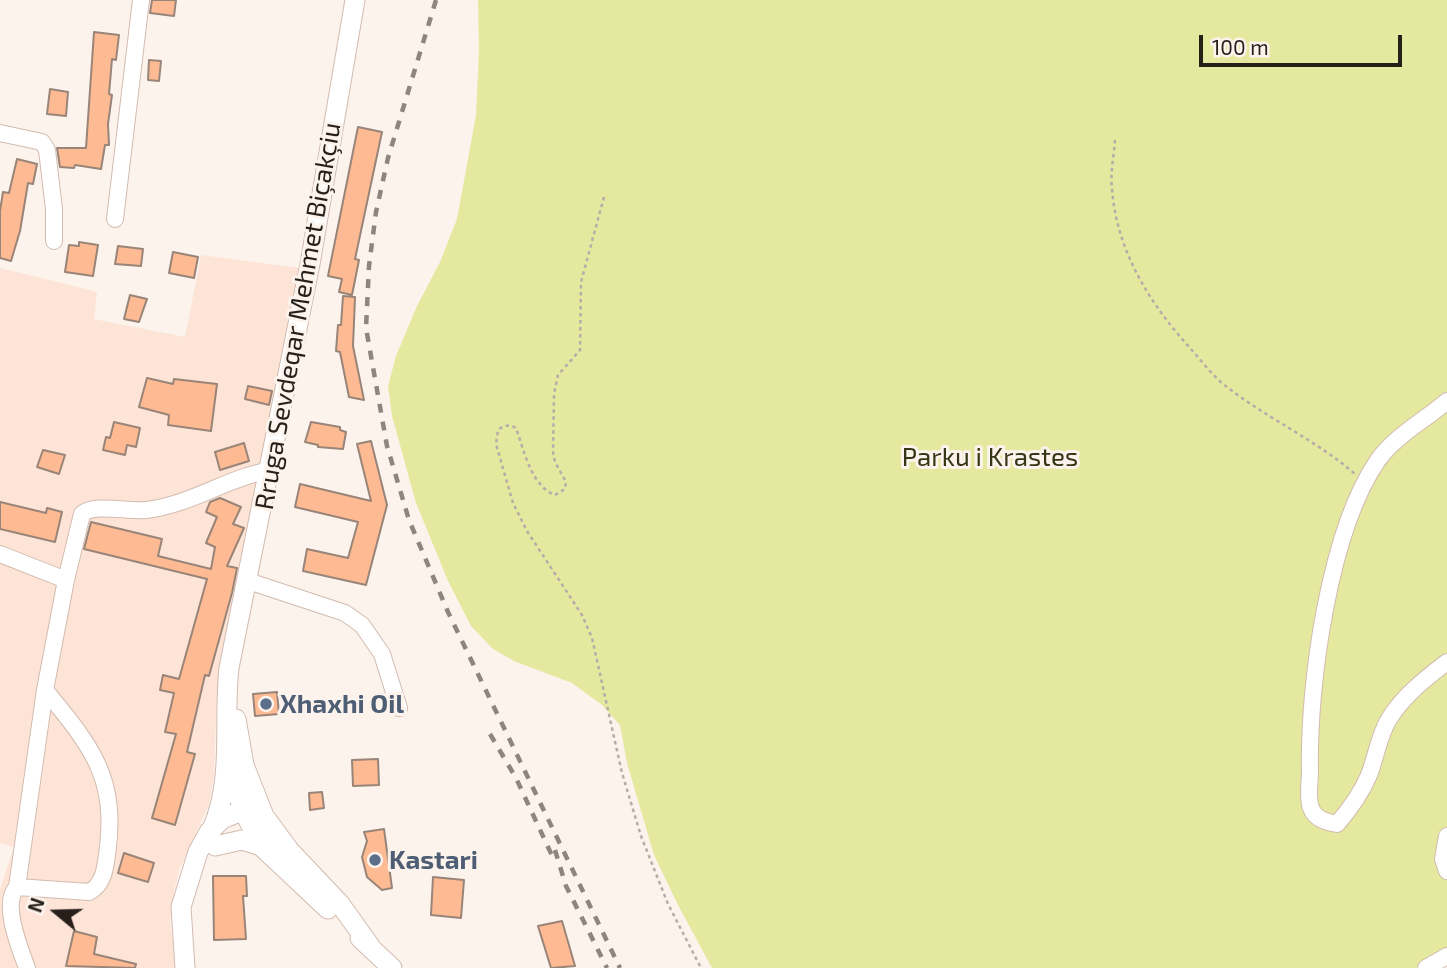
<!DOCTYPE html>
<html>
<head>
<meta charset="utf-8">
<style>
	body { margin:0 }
	#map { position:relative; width:1447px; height:968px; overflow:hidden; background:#fcf3ed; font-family:"Exo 2",sans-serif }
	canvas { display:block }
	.north { position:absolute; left:21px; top:877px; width:70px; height:70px; -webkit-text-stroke:5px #fcf3ed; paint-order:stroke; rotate:289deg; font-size:19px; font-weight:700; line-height:28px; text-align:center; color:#271f1a }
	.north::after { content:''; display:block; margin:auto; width:24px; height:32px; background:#271f1a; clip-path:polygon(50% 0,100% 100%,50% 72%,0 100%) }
	.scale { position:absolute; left:1199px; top:35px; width:203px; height:32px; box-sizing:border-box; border:4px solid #271f1a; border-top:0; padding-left:9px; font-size:21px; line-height:24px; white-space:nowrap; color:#271f1a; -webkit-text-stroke:5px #fcf3ed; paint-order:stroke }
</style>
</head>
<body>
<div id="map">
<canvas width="1447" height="968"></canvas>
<div class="north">N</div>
<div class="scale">100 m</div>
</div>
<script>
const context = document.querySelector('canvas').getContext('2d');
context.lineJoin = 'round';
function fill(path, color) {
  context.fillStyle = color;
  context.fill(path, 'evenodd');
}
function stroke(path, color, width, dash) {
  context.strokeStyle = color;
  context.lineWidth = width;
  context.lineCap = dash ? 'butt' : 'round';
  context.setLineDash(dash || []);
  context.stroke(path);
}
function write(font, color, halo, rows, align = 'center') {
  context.font = font + ' "Exo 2",sans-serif';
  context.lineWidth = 6;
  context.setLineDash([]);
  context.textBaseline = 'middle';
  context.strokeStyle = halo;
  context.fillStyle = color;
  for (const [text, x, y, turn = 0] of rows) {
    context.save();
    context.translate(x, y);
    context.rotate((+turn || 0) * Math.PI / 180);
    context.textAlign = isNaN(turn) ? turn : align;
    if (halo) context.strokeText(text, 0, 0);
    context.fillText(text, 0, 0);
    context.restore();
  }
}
const built = new Path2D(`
	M201,255L300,268L217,690L214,774L209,804L179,870L173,897L170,920L176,968H0V889L14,847L0,843V268L94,291L97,293L94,319L185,337Z`);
const green = new Path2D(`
	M478,0H1447V949L1420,968H712L678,905L654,855L627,763L620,725L602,705L572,683L514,661L493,649L471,626L448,581L416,503L392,416L388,386L396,356L417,306L440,262L457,219L476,115L479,50Z`);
const building = new Path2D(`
	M152,0H176L174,16L150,13Z
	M94,32L119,35L116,60L112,59L109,94L112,95L108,124L109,145H105L101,169L75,165L74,168L60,167L57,148H86Z
	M149,60L161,61L159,81L148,80Z
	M50,89L68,92L66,116L47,114Z
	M358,127L382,132L355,259L359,260L352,295L339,292L342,279L328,276Z
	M17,159L37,164L33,184L28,183L20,231L11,261L0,258V211L3,192L9,193Z
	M79,242L98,245L93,276L65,272L69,245L79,246Z
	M118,246L143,249L141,266L115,264Z
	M173,252L198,257L194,278L169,273Z
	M130,295L147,299L139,322L124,319Z
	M343,296L355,297L353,346L364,400L349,397L340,352L336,351L338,325H341Z
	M147,378L173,384L174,379L217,384L211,431L168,425L169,415L139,407Z
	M248,386L272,391L269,405L245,399Z
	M114,422L140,428L136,447L127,445L125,455L103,450L106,437L110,438Z
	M311,422L340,427V430L346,432L343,449L318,447V445L305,442Z
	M371,441L387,505L366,585L303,571L307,549L348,558L358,522L295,507L300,484L371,501L357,444Z
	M244,443L249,461L220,470L215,452Z
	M43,450L65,455L59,474L37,467Z
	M220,498L241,507L233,524L244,528L227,566L237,568L232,593L209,676L205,675L187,752L195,754L175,825L152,818L176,734L165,732L174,693L160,690L163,675L179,679L207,579L84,549L91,522L162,539L158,556L211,569L215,547L206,543L217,517L206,512L210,502Z
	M0,502L46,513L47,508L62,512L55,542L0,529Z
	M277,692L279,714L255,716L253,694Z
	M378,759L379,785L353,786L352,760Z
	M322,792L324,808L310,810L309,793Z
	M384,829L392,888L382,890L367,877L362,857L367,841L364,832Z
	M124,853L154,863L148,882L118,873Z
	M213,876H246L247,896H243L246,939L214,940Z
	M433,877L464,880L461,918L431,915Z
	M562,921L575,966L551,968L538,926Z
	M74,931L97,937L94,954L136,964L135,968L66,966Z`);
const path = new Path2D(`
	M1115,140C1114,156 1110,173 1112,188C1116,250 1150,304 1190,348C1202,361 1213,377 1227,387C1268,419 1316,440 1355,474
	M604,197L581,282L580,350L558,375L554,394L553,452L555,462L566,482L565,489L555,495C531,486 524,450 516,428C510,424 504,425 498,430L496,444L513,503L527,531L582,615L592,638L622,773L641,836L668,904L701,968`);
const minor = new Path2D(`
	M0,133L42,142L47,150L54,209V241
	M115,219L141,0
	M1447,401C1425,420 1395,436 1378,460C1329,531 1308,685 1310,771C1310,781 1307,798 1311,808C1315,819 1326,822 1337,824C1350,809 1361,794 1369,775C1376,757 1379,735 1389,719C1403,696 1426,678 1447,662
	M0,554L66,580
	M248,581L345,613L362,625L382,654L399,708
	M1447,836L1443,859L1447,871
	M17,887L45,690L66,580L82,514C94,503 128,512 146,510C190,505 227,478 270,470
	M27,968C20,949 1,903 17,887L89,892C103,885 105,870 107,855C118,778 92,747 45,690
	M1426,968L1447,956`);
const major = new Path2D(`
	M236,719L244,765L264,816L289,850L340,904L370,946
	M231,768C238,799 247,824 266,849
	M213,827C234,777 223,721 229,668L310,264L355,0
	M215,846L242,840L261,846L328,909
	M360,938L392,968
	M185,968L181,907L198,852L209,832L222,819L259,804`);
const rail = new Path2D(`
	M436,0L388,158L376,212L369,266L366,328L387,446L409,520L448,612L620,968
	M490,734L516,778L555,862
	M555,850L566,886L607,968`);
const markers = [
	[266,704,7,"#5c6f8a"],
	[375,860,7,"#5c6f8a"]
];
const streetNames = [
	["Rruga Sevdeqar Mehmet Biçakçiu",298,316,-80]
];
const parkNames = [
	["Parku i Krastes",990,457]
];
const serviceNames = [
	["Xhaxhi Oil",280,704],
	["Kastari",389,860]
];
fill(built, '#fde4d7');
fill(green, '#e5e99f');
fill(building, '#febb93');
stroke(building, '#998478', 2);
stroke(minor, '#d2bbaf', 18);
stroke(major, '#d2bbaf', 21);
stroke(path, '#b5ada7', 2.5, [3.5, 3.5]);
stroke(minor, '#fff', 16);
stroke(major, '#fff', 19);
stroke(rail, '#8d857f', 4.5, [9, 9]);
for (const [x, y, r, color] of markers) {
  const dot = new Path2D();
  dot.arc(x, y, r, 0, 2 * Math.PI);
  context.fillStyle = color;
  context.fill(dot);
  stroke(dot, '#fcf3ed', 2.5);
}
write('26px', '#271f1a', '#fcf3ed', streetNames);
write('26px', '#353616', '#fcf3ed', parkNames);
write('bold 26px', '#4e5e75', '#fcf3ed', serviceNames, 'left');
</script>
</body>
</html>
